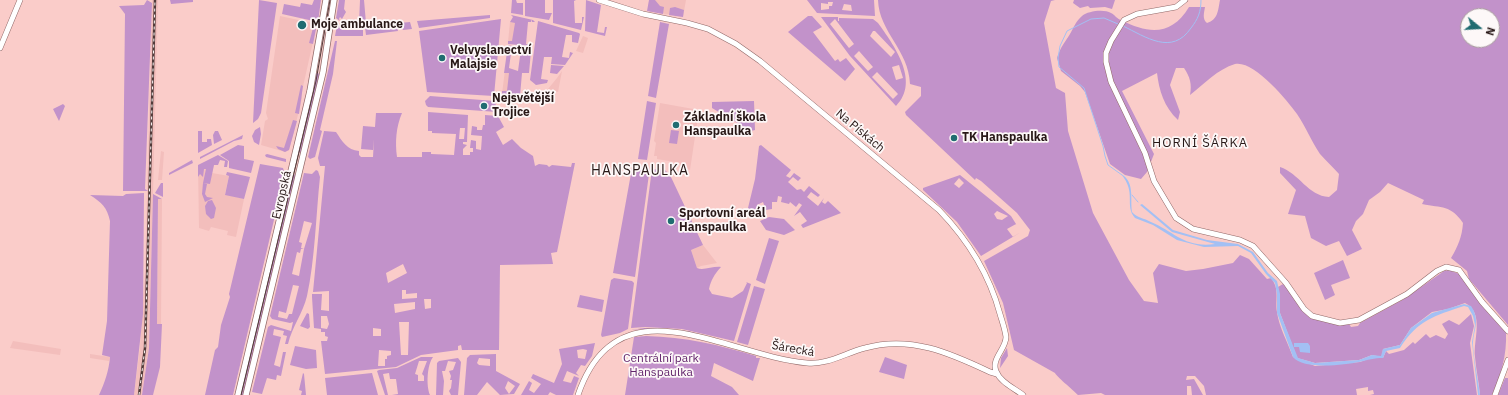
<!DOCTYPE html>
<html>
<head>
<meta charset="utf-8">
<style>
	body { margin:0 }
	#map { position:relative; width:1508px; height:395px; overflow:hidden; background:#faccc9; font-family:"IBM Plex Sans",sans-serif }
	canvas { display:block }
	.north { position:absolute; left:1460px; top:8px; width:40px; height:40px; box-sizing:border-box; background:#fdf8f8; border:1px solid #a89e9e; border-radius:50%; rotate:108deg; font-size:11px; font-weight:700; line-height:16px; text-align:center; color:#281817 }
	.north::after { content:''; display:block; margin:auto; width:14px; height:18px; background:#206c71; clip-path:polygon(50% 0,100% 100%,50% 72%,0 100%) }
</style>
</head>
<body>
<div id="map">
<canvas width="1508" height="395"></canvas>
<div class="north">N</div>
</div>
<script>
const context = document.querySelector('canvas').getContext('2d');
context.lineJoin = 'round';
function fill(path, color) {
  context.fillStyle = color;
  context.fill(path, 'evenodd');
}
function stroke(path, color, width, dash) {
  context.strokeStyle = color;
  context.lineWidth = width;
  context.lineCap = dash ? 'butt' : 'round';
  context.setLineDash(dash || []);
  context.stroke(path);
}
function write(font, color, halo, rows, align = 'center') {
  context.font = font + ' "IBM Plex Sans",sans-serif';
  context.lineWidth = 3.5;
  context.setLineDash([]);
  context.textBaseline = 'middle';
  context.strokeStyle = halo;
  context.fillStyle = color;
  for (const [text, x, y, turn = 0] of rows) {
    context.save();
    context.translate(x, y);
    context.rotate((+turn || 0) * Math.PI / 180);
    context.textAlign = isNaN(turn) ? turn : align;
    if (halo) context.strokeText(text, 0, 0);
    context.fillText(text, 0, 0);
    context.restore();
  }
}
const built = new Path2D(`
	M152,0H158L149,348L142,395H134L140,347L145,271Z
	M649,0H686L683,17L648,11Z
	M280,16L317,24L302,91V99L289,150L285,152L261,145L265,121L268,119L266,113Z
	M510,22L517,23L514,43L508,42Z
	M583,36L588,38L583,53L576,51Z
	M505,70L512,72L509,97L503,96L502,94Z
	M562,71L558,92L548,89L557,78Z
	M660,103L699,110L690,170L680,166V163L657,159V156H654L656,143L654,141Z
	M161,151L164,152L162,180H158Z
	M198,165H214L212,173L229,176L225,194L244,199L236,237L227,235L228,231L211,227L209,231L199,228Z
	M158,199H162V201L161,324H157Z
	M703,245L717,263L701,266L697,268L691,250Z
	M13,341L61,349L60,355L10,348Z
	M90,354L110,357L109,361L90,358Z`);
const green = new Path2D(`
	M147,0L152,3L145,189L148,191H123L125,14L119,6L144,5Z
	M170,0H193V2L171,4Z
	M259,0L277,3L261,113L258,119L253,123Z
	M314,0H321L318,22L282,14L284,4L300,7L301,3L312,5Z
	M339,0H345L344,9L346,12L342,19L340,17L339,19L340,21L336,18Z
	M360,0H364L366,23L359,24Z
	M512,0H516L517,3H523V15L511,13Z
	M525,0H545V13H552L549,20L525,16Z
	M553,0H576L574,1L575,23H582V17H584L581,30L553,23Z
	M586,0L601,5L597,32L604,33L605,27H607L605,36L585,31Z
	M649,0H655L660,6L664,7L663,14L647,11Z
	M807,0H874L875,16L817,13ZM828,2H833L832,6H829V9L821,10V3L828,4ZM844,4L851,5L852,11L842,10Z
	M878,0H1055L1051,1L1044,23L1056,88L1065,93L1068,131L1093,213L1129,280L1144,301L1158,303L1153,273L1159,264L1186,271L1203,269L1233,263L1240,255L1249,259L1267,279L1271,278C1280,289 1275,300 1277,312C1279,327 1288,343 1293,357L1315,366L1360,362L1373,357L1383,358L1386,351L1389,354L1404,350L1413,342L1415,344L1426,334L1430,338L1436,335L1445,339L1448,334L1442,324L1449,320L1459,325L1471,314L1474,326L1470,343L1477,395H1370L1374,394L1373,390L1368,391V387L1356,389L1357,395H1206L1204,386L1195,376H1187L1186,380L1194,379L1203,395H1192L1191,386H1187V395H1105L1101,393L1078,395C1073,390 1055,375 1055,373L1014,350L1003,303L984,261L1028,236L1030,230L1017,213L981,181L976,178L975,180L906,115L905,112L921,96V87L910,84C909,50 879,32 878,0Z
	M1074,0H1115L1112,9L1105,7L1090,8L1088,6L1080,8L1073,3Z
	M1220,0H1508V325L1469,279L1467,271L1451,258C1458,246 1462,237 1463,223C1451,205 1442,208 1422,204L1424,200L1388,183L1380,192L1369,200L1363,214L1356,221L1352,230L1362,249L1347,256L1339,241L1326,246L1311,238L1305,216L1288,214L1296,190L1280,173V167C1299,173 1308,196 1329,197L1337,190L1339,174C1333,167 1326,161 1320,154C1311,141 1306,127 1297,114C1287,100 1254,60 1235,64C1218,69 1204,84 1190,95C1192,84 1190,77 1184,68H1176L1170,85L1180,112L1178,120C1164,107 1159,90 1157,73L1122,91L1154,154L1147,172L1141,179L1125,175L1110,164L1085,92L1080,86L1061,71L1057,58C1060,48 1065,42 1070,34C1074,27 1076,21 1082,16C1088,11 1104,9 1111,13C1115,15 1117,19 1121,20C1150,35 1172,35 1189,7H1205C1204,13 1202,19 1207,23C1218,20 1218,10 1220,0ZM1468,16H1492V40H1468Z
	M675,7L684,10L683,17L669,15L670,8Z
	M490,15V18L419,28L417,21Z
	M511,15L533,20L535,22H532L531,19V22H528L526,44L532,45L529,46L508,44V41H512L515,23L510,22L513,17Z
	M808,16H812L822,27L813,32L835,61L838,59L840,62L846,58L855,69L845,81L788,32Z
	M821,17H838V21H839V18L873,19L878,23C893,44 921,81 896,106L850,56ZM835,19L854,44L849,48L830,24ZM873,31H875L895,52L891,57L870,36ZM859,51L873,67L868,71L854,56ZM899,65L903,78L896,80L892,67ZM877,72L898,94L893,99L872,77Z
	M501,19L494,96L427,92L419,31Z
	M538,21L579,33L580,34L578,43L572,42V35H566L562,57L569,58L570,52L573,53L565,65L551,64L552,57H544L541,79L548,80L547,83L536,85L530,80Z
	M410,22L412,29L403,30L400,23Z
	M660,22L669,24L656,98L648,96Z
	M396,23L398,31L366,35L365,27Z
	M337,25L343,27L342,30H363V36H335Z
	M313,28L316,29L313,44L309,43Z
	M335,41H337L333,74L320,130L322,131L315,157L310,159L308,157Z
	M508,45L512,46L509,68L518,71L521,49L530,50L531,51L529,73H522L520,96L502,94V91H507L509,73H504Z
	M551,65L564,66L557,74L550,73Z
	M316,73L321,74L302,153L298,152Z
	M301,85L303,86L299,114L295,113Z
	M430,96L495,101L497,112L428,107L426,105L425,101Z
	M647,101L656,103L647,160L638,159Z
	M754,101L755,130L751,131L712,108V102Z
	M63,104L65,106L59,121L53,109Z
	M428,112L468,115L467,142H463V144L467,145L463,149V155H470V152H473V148H470L471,140L476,141V149L481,150L482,136L471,135L472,126L477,127V130H482L483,125H485V115L498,116L504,127L496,132L503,145L512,139L521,148L533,156L535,166L539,164L547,165L549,167L552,165L571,167L572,163H575L557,252L551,253L553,264L500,265L499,350H462L461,345L458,346V350L421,355L396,367L325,374L321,341H327L328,337L325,336V332H321V329L314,328L312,297V294H322L321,310L329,311V291L313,292L325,166H320L318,158L324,131L336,132C342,141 347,150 359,151V155L361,157H373L374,139L373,150L361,149L363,126L375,127L376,113H402C396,127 395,142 397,157H422V152H431V154L454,155L456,134L432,133V131H428ZM460,128H465L464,139H459ZM403,264L407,273L388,283L386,273ZM402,290H406V294L417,293V298L402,299ZM424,299H431V308L425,309ZM415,302V309L395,313L394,304ZM321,316H327L329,324L327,329L321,328ZM399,322H409L408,355H401ZM373,328L381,329V336H373ZM379,350L391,351V355L387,356V359H385V366H378Z
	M293,120L297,121L289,150L285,152L278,149L276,146L284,148Z
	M260,127L261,134L259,145L254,142L252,136L255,130Z
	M671,130L679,131L677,144L669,143Z
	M198,131H202V142H207V139H211L212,145L198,153Z
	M215,131H218L222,140L214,144L213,135Z
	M243,135L242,139L234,141L200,159V157Z
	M238,145L244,146V159L254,161L251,173L229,168V161L220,155Z
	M761,145L791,170L786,176L790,178L794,173L801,178L798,181L793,177L788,182L797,190L801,189L804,192L809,186L820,195L818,197L811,192L807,197L818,206L824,198L822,202L825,204L828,201L841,213L803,228L801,225L807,221L800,212L794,216L802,205L799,203L796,207L790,202L789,204L781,202L782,197L778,196L777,202H772V209L766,210L763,202L757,205L759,212L754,215L748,208L755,179L759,146Z
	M267,154L286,159V162L266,157L265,155Z
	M218,155L228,161L227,167H224L225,161L220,160L218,165H214L210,184L203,183L206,169H204L203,177L200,174L198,177V165Z
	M192,160L193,163L169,175V173Z
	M260,164L283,168L284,171L277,207L233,395H205L215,350L218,347L221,325L230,297L229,294Z
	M632,168L648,169L649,174L635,277L613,273Z
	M652,169L665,170L670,175L703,245L691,250L697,268C703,271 713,266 721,267C714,275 711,280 709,289L712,294L732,298L743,291L747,283L746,282L751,284L734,341L682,329L645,327L631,328Z
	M316,170L318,171L320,177C316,214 315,260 307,296C303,313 292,327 288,344H285L287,336L283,335L284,331L274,329L273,335L281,337L274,365L280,367L283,352H286L281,376L277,375L276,380L267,378L262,394L252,392L268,327L271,325L291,331L293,322L290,323L272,319L270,316L304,173L312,174ZM304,221L312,223L304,249L301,248L302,243L299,242ZM301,249H304L299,276L292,274L297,252L300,253ZM293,285L299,286L292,314H289L287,319L278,317L279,311L286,313Z
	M227,172L250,177L244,199L225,195L229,176L226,175Z
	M293,174L296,175L244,395H240Z
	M960,175L1011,216L1021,232L981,256L957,222L923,190V188ZM959,178L964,183L959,188L954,184ZM997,211L1008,216L1002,220L997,219L994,214ZM1016,224L1021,232L1013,237L1007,229Z
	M161,183H163V197L155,193Z
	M203,183L207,184L205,194L207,197L213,198L205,202L202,194Z
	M144,193L143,314L134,395H99C105,382 109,370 110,357L102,355L107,321L110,221C107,207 102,203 90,195L123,196L126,194Z
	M153,194L162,199H158L157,324H162L160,367L153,395H142L149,348Z
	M212,200L216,208L214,218L211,219L206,214L205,206L208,201Z
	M769,217L784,219L795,230L784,235L766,230L760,221Z
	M769,238L779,241L765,284L756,280Z
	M1343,260L1350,278L1331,285L1335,295L1325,300L1314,273Z
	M1449,270L1459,274L1483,307L1506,332C1507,356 1501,374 1492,395H1480C1479,382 1476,370 1475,357C1473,340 1485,313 1465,303L1448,309L1432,312L1411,328L1400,345L1383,349L1382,357L1372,355L1359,360L1315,363L1297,358L1280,313L1278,287L1283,284L1312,318L1340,325L1349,324L1351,327L1358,326L1360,323L1404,299L1444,271Z
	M614,278L632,281L634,283L628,329L620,333L602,337L601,335L611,280Z
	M754,286L765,289L748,345L737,342Z
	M580,295L604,300L602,312L577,307Z
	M307,313L309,314L310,327L308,329L300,326Z
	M644,328L688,331L713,338C686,331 659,327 631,330Z
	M646,336C685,337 720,345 756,356V358H760L753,381L714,363L711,376L732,387L739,395H625L634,337Z
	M595,343L592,356L585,366L581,365L576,373L579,376L567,371L563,381L571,383L574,376L579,378L573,395H556L550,392L548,395H521L529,381L532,383L529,390L534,393L541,384L531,378L533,374L554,383L562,364L559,349ZM583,349L587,350L585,359L578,358L577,350Z
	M295,346L316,350L317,368L306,369L290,365Z
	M1007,348L1008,356L1000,368L1001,358Z
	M496,354V371L520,384L514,394L500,395L487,382L477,395H464L467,358L470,355ZM479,358L490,359V366L479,365L477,363ZM508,381L515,386L509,394L505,388Z
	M421,357H433C427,365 426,386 430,395H392L398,394L396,379H390L389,373L383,374L388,395H385L377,371L379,370L397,368ZM419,361H427L422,374L424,376V381H418V375L415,374Z
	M885,357L907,365L904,379L879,372Z
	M458,358L461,362L458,395H451L449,391L451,388L452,380H450L451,376L449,371L453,370L456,362L448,361L445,371H442L444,381L443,395H436L437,363L439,361Z
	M303,373L304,374L306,395H301L302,391L299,390Z
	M372,373L378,395H327L325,378Z
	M1505,378H1508V395H1498Z`);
const water = new Path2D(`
	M1121,174C1135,182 1130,198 1132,212C1137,218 1144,218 1151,222C1175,232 1184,248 1215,244L1172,232L1140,205L1142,204L1173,230L1207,240L1238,244L1253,252L1268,273L1277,281L1280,294V313L1298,358L1315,363L1359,360L1372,355L1381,356L1383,349L1400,345L1411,328L1432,313L1464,304L1471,306C1481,321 1473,330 1473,345C1474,362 1478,378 1480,395H1478L1472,342L1475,325L1473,316L1468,307L1464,306C1434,316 1418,320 1400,348L1386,351L1383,358C1374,358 1368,360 1359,362C1344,365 1303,370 1293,357L1277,313V294L1275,283L1266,274L1251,253L1238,246L1204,247L1177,240L1153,225L1135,218C1124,205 1137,193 1121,174Z
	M1294,343H1308L1310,346V353L1300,352L1299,347H1294Z`);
const stream = new Path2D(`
	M1118,24L1104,18L1091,19L1067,31L1060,46L1058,58L1059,67L1084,88L1103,146L1105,156L1108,165L1122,175
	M1123,26C1146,37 1172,56 1191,28C1198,19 1201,12 1201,0
	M1132,195L1138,202`);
const secondary = new Path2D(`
	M599,0L643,14L687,23L708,29L736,44L760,61L939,210C968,240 989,273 1000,314C1002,321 1005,329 1006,337C1006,349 991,359 996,371C1000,382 1014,388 1023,395
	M1185,0L1176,7L1137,14L1124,20L1111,41L1106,53V62L1111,82L1145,153L1154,181L1176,218L1193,229L1240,240L1253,246L1286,283L1304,309L1312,316L1340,323L1359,320L1407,294L1437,271L1446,267L1459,270L1482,302L1508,331
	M0,48L20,0
	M578,395C618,278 726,356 807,363C828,365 845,353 865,348C910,335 950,353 990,372L997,374
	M1495,395L1508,360`);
const primary = new Path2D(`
	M238,395L310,91L326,0
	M246,395L323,72L334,0`);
const tram = new Path2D(`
	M241,395L316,81L330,0`);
const rail = new Path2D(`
	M139,395L145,348L155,0`);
const markers = [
	[302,25,5,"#206c71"],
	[442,58,4,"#206c71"],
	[484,106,4,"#206c71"],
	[676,125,4,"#206c71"],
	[954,138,4,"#206c71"],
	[671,221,4,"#206c71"]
];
const poiNames = [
	["Moje ambulance",311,25],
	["Velvyslanectví",450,51],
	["Malajsie",450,65],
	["Nejsvětější",492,99],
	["Trojice",492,113],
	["Základní škola",684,118],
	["Hanspaulka",684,132],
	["TK Hanspaulka",962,138],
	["Sportovní areál",679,214],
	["Hanspaulka",679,228]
];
const streetNames = [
	["Na Pískách",860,131,40],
	["Evropská",282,195,-77],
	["Šárecká",793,349,10]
];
const parkNames = [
	["Centrální park",661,359],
	["Hanspaulka",661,373]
];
const neighbourhoodNames = [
	["HORNÍ ŠÁRKA",1200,143]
];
const quarterNames = [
	["HANSPAULKA",640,171]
];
fill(built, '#f3bebc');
fill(green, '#c292ca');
fill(water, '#a3c0f4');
stroke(stream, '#a3c0f4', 1);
stroke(secondary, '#916867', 6);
stroke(primary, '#916867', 7);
stroke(secondary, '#fff', 5);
stroke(primary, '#fff', 5.5);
stroke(tram, '#513b3a', 1);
stroke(rail, '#513b3a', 2.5);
stroke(rail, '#fdf8f8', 1, [3]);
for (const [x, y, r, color] of markers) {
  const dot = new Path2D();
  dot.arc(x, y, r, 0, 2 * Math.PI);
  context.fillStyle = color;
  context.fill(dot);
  stroke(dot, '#fdf8f8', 1.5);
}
write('bold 12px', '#281817', '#fdf8f8', poiNames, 'left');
write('12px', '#281817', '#fdf8f8', streetNames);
write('12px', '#63266d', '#fdf8f8', parkNames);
context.letterSpacing = '1px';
write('13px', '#281817', '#fdf8f8', neighbourhoodNames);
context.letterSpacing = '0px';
context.letterSpacing = '1px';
write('14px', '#281817', '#fdf8f8', quarterNames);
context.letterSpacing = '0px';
</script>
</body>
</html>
